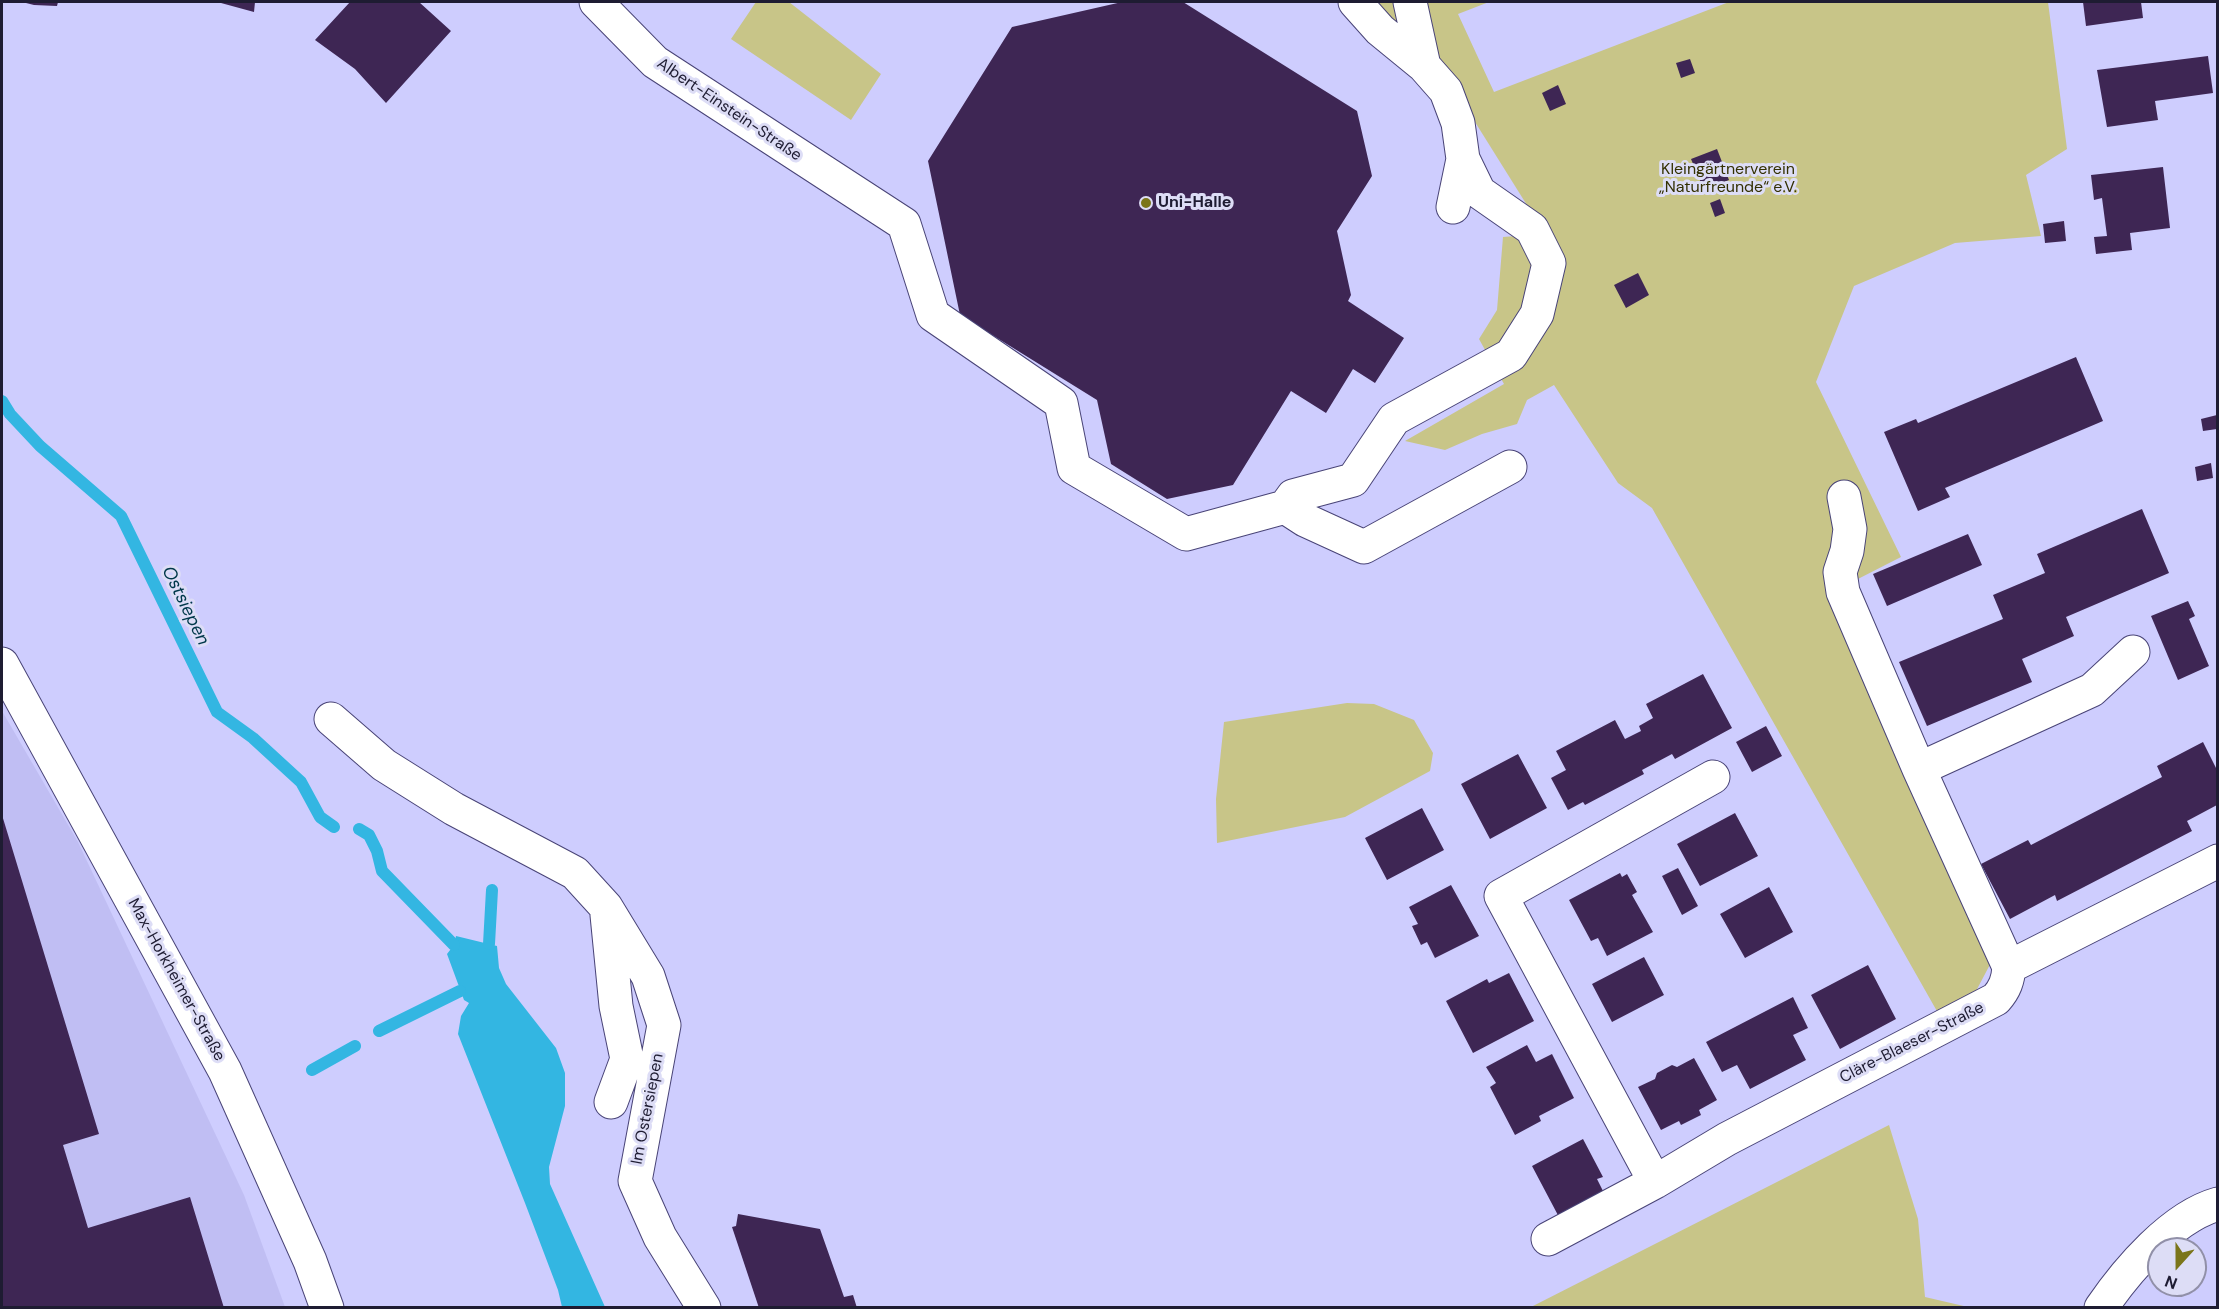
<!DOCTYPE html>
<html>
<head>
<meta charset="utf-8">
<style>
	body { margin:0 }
	#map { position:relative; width:2219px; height:1309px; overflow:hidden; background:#cecdfe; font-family:"DM Sans",sans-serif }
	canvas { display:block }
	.frame { position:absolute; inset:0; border:3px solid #1e1c32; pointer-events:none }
	.north { position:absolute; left:2147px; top:1237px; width:60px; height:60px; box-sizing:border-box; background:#ddddf6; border:2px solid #9190a8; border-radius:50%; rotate:201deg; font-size:16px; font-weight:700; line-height:24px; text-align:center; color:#1e1c32 }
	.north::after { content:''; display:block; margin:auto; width:21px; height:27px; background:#7b751a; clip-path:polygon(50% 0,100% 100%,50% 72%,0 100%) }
</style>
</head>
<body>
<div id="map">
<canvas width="2219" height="1309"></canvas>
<div class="frame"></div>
<div class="north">N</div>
</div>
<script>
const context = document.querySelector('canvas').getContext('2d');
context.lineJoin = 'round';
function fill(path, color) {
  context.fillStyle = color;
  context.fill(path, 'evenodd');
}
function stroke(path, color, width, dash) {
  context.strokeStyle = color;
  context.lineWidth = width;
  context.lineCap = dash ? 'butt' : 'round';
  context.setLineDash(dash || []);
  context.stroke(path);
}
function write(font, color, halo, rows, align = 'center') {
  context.font = font + ' "DM Sans",sans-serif';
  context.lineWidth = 6;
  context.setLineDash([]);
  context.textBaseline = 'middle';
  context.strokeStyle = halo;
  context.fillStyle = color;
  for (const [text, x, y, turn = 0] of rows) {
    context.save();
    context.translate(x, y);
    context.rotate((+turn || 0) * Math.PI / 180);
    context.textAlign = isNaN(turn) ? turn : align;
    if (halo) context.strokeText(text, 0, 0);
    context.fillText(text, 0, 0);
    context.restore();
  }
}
const built = new Path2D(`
	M2,711L78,842L244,1195L285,1307H2Z`);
const green = new Path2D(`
	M756,2H789L881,74L851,120L731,39Z
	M1368,2H1489L1458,14L1494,92L1729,2H2048L2067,149L2026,175L2041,236L1955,243L1854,286L1816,382L1901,557L1854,581L2005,936L1975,993L1938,1013L1652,508L1618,483L1554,385L1527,400L1517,424L1482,434L1445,450L1405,441L1504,384L1479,339L1497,310L1503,237L1516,236L1560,258L1440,66Z
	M1347,703L1374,704L1414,720L1433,753L1430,771L1345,817L1217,843L1216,799L1224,722Z
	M1889,1125L1918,1219L1925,1297L1968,1307H1531Z`);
const water = new Path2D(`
	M456,936L497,946L499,968L506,984L556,1048L565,1073V1106L549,1167L550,1184L605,1307H562L558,1290L525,1203L458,1034L461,1016L469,1003L464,1000L447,954L454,945Z`);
const stream = new Path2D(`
	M2,401L10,414L40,446L121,516L217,712L253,738L301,782L320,817L334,827
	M359,829L369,835L377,851L382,871L454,945
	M489,944L492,890
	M379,1031L460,991
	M312,1070L355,1046`);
const building = new Path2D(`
	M22,2H58L57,6L34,5Z
	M221,2H255L254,12L221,3Z
	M350,2H419L451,31L386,103L355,69L315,40Z
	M1122,2H1183L1357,111L1372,176L1337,231L1351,295L1348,301L1404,338L1375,383L1353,369L1326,413L1291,391L1233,485L1167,499L1111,464L1097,400L960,315L928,161L1012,27Z
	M2083,2H2141L2143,18L2086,26Z
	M2208,56L2213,93L2155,101L2158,120L2107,127L2097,70Z
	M1690,59L1695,73L1681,78L1676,63Z
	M1558,85L1566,104L1550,111L1542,93Z
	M1717,149L1729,180L1704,190L1691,159Z
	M2163,167L2170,228L2130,233L2132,250L2096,254L2094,237L2107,236L2102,198L2094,200L2091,175Z
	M1720,199L1725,213L1715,217L1710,203Z
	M2064,221L2066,241L2045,243L2043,224Z
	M1638,273L1649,295L1626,308L1614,285Z
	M2076,357L2103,421L1945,488L1950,497L1918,511L1884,432L1916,419L1918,423Z
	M2217,415V429L2203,431L2201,419Z
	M2211,463L2213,478L2197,481L2195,467Z
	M2142,509L2169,573L2066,617L2074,636L2022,659L2032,682L1927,726L1899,662L2003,619L1993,595L2045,573L2037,554Z
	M1968,534L1982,565L1887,606L1873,574Z
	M2188,601L2195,616L2189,619L2209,666L2178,680L2151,616Z
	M1703,674L1732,728L1675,759L1672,754L1642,770L1644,774L1585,805L1583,802L1568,810L1551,778L1566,770L1556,751L1615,720L1625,739L1641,731L1639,726L1653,718L1646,704Z
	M1766,726L1782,756L1752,772L1736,742Z
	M2203,742L2217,770V805L2187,821L2192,831L2057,901L2055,895L2010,919L1981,864L2028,840L2031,845L2162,777L2157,766Z
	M1518,754L1547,808L1490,839L1461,784Z
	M1422,808L1444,850L1387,880L1365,838Z
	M1735,813L1758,856L1700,886L1677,844Z
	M2,815L99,1134L63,1145L88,1228L190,1197L224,1308H2Z
	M1678,868L1698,906L1682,915L1662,876Z
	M1620,873L1622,877L1627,874L1637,892L1632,895L1653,932L1607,956L1598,938L1591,941L1569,900Z
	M1451,885L1479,936L1435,958L1427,942L1421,945L1412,926L1418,924L1409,907Z
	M1769,887L1793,932L1745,958L1720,914Z
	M1644,957L1664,995L1612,1022L1592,984Z
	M1868,965L1896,1019L1840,1049L1811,995Z
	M1509,973L1534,1021L1473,1053L1446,1001L1487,979L1489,983Z
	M1793,997L1808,1028L1793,1035L1806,1060L1750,1089L1737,1065L1722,1072L1706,1042Z
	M1527,1045L1536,1062L1552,1054L1574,1098L1539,1116L1541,1121L1515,1135L1490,1087L1496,1083L1486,1067Z
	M1694,1058L1717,1100L1699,1110L1701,1115L1681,1125L1679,1121L1661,1130L1638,1087L1655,1079L1657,1073L1672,1065L1677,1067Z
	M1583,1139L1603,1177L1597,1179L1605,1195L1560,1219L1532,1166Z
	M738,1214L820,1229L844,1297L853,1295L857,1308H759L732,1227L736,1226Z`);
const minor = new Path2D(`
	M596,2L655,62L904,224L933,315L1061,403L1074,468L1186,534L1285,507L1293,496L1353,480L1394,419L1511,355L1537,314L1549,263L1532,229L1479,192L1463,159L1458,123L1446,91L1424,66L1380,30L1355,2
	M1410,2L1424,66
	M1453,207L1463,159
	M1844,497L1850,529L1847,551L1840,572L1843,592L1919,769L2009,967
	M1285,507L1305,520L1364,547L1510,467
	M2,664L225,1071L310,1261L327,1308
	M331,719L384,765L454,809L575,873L606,907L648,976L664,1025L635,1181L660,1237L704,1308
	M1919,769L2092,690L2133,652
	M607,915L616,1006L627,1059L611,1102
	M2009,967L2218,861
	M1655,1182L1501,896L1713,777
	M1548,1239L1655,1182L1727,1139L1996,999C2005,989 2008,980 2009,967
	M2101,1308C2127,1270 2172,1217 2218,1204`);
const markers = [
	[1146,203,6,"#7b751a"]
];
const streetNames = [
	["Albert-Einstein-Straße",729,110,34],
	["Max-Horkheimer-Straße",176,980,61],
	["Cläre-Blaeser-Straße",1912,1043,-27],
	["Im Ostersiepen",648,1109,-79]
];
const parkNames = [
	["Kleingärtnerverein",1728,170],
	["„Naturfreunde“ e.V.",1728,188]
];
const poiNames = [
	["Uni-Halle",1158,203]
];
const waterNames = [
	["Ostsiepen",185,606,64]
];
fill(built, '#c0bef3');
fill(green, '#c8c588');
fill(water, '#33b6e2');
stroke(stream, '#33b6e2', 12);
fill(building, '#3e2654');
stroke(minor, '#494477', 35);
stroke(minor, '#fff', 33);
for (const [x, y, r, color] of markers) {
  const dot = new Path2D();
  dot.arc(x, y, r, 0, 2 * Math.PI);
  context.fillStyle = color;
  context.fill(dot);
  stroke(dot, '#ddddf6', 2);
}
write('16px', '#1e1c32', '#ddddf6', streetNames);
write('16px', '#333002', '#ddddf6', parkNames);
write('bold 16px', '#1e1c32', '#ddddf6', poiNames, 'left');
write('italic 18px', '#00384a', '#ddddf6', waterNames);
</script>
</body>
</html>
